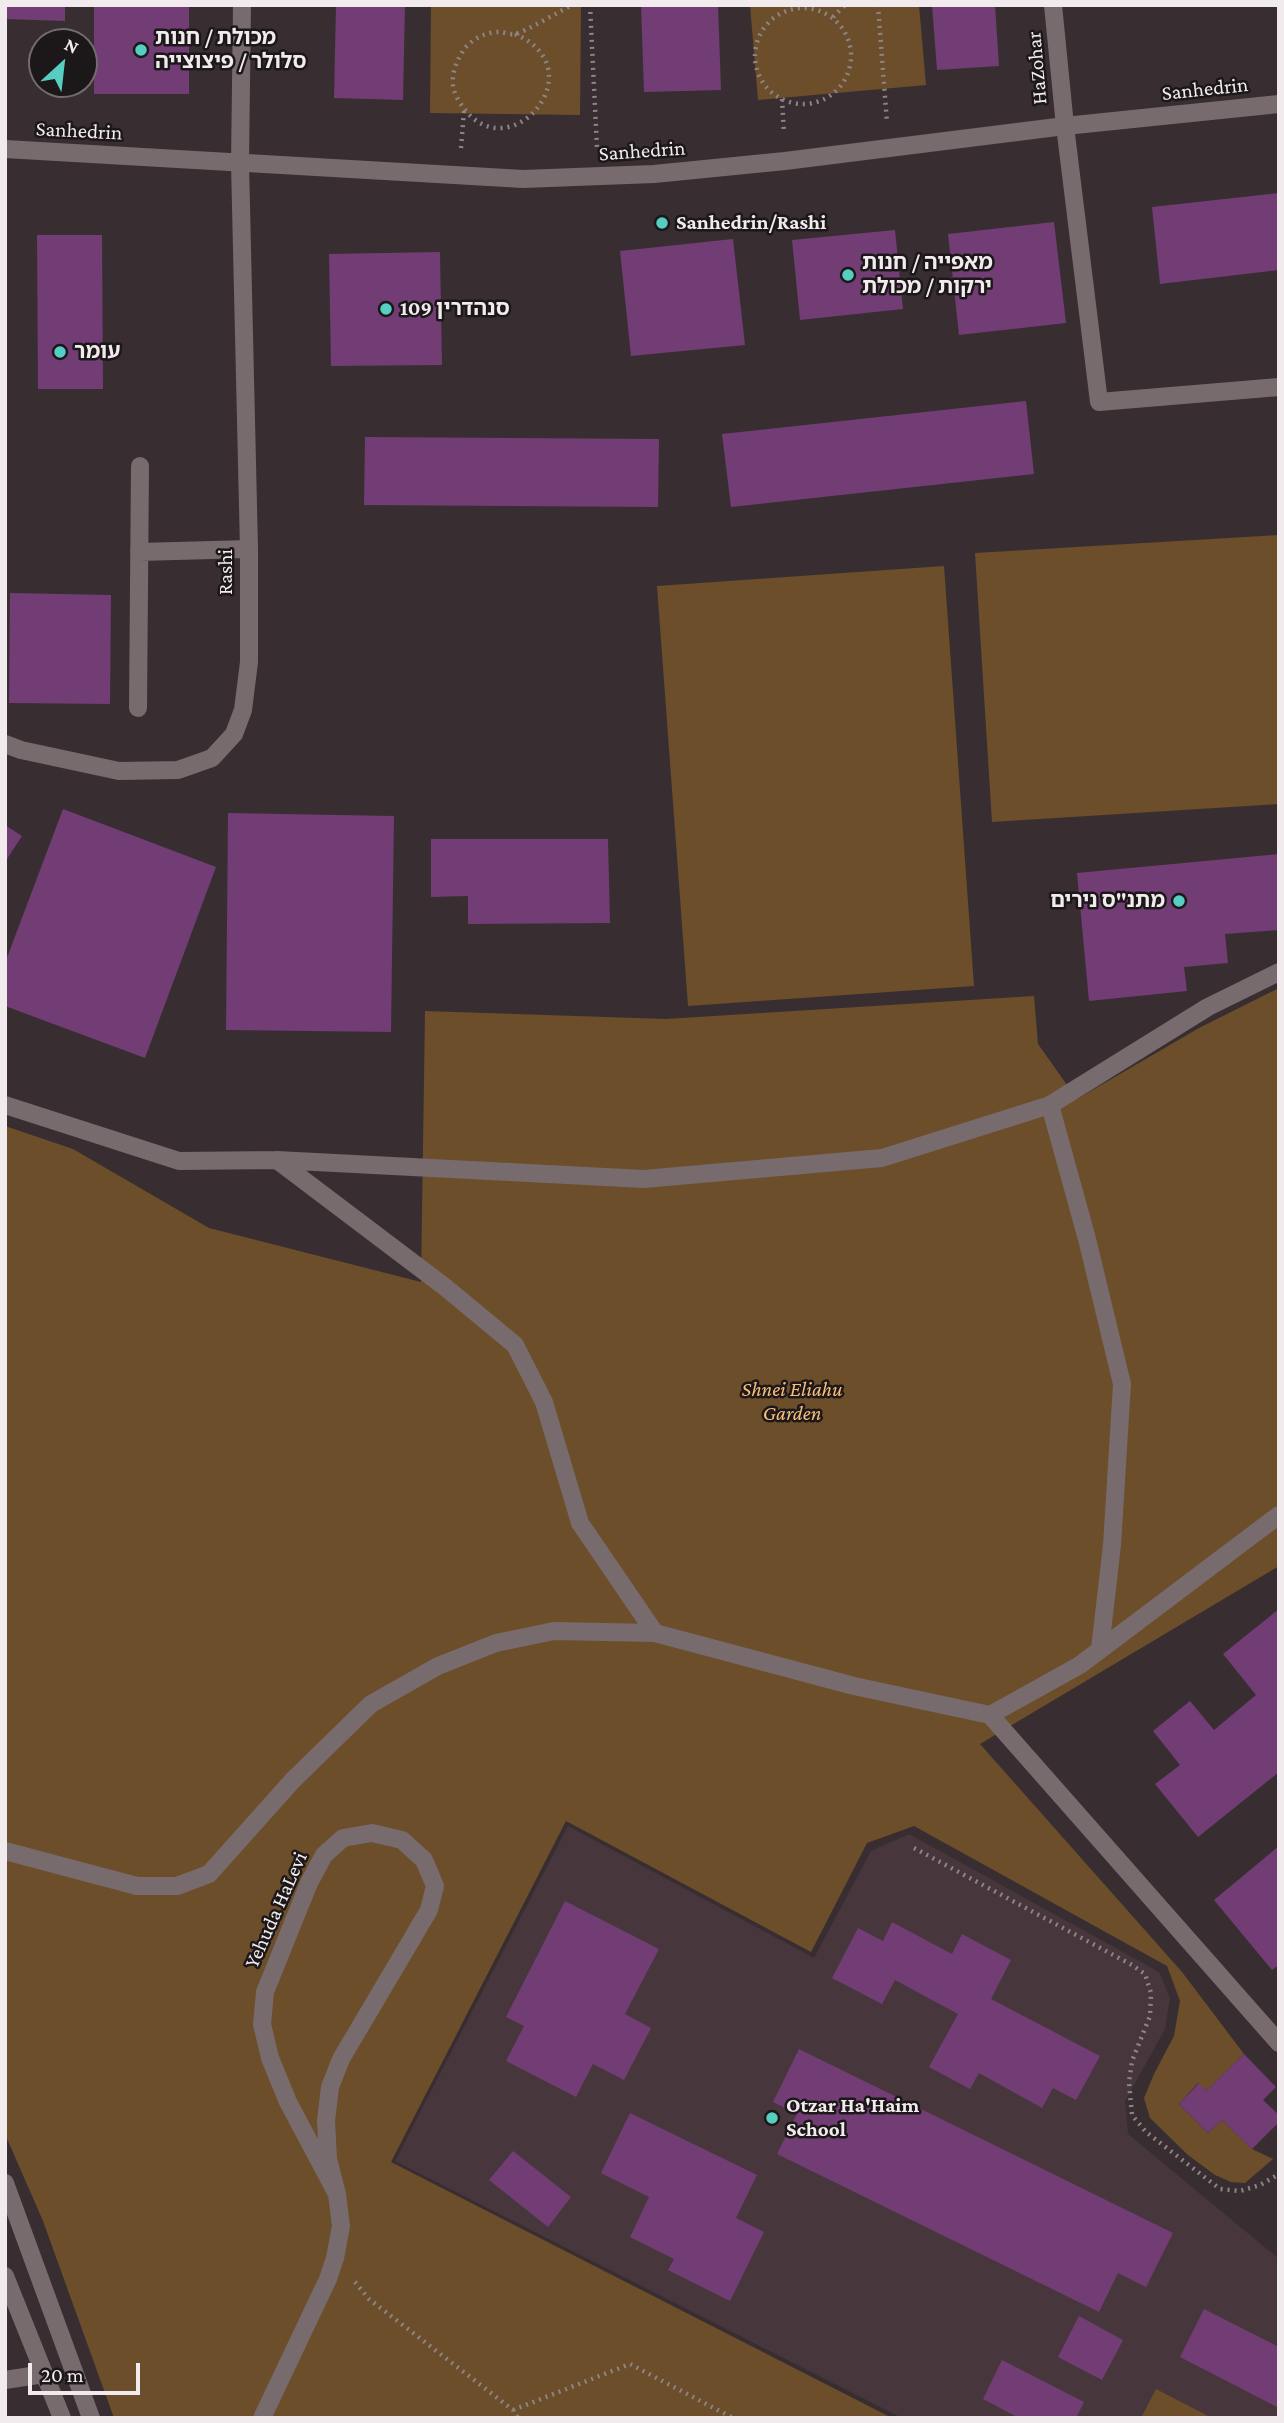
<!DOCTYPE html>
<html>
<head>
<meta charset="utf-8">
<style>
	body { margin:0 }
	#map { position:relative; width:1284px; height:2423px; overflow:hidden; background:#382e31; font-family:"Crimson Pro",serif }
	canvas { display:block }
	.frame { position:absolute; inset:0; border:7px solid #f2ebed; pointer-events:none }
	.north { position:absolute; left:28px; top:28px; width:70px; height:70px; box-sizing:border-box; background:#1c1719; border:2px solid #726c6e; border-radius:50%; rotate:27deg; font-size:19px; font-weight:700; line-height:28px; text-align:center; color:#f2ebed }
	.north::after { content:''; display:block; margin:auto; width:24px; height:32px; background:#57cec2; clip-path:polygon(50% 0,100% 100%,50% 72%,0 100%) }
	.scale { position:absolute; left:28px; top:2363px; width:112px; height:32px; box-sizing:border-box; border:4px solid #f2ebed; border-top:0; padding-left:9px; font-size:21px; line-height:24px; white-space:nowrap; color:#f2ebed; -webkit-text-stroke:5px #1c1719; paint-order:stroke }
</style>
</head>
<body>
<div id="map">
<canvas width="1284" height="2423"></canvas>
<div class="frame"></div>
<div class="north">N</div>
<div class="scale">20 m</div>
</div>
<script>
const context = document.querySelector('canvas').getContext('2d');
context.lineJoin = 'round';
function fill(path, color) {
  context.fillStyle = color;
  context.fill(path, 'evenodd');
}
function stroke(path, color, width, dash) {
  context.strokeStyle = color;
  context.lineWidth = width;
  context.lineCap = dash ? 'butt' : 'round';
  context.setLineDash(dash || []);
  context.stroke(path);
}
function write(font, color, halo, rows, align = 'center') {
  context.font = font + ' "Crimson Pro","Noto Sans Hebrew",serif';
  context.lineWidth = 5;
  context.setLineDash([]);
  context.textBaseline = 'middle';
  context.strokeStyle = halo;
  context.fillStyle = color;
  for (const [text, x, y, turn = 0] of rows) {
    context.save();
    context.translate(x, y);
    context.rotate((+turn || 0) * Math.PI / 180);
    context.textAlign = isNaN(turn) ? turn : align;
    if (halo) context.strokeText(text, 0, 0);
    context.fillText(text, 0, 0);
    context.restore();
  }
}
const built = new Path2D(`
	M568,1826L814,1958L871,1851L909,1834L1159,1972L1170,1998L1165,2029L1125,2101L1128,2134L1279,2259V2418H902L395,2161Z`);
const green = new Path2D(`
	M431,5H581L580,115L430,113Z
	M750,5H919L926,85L758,100Z
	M1279,535V804L992,822L975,553Z
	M944,566L974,986L688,1006L657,586Z
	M1279,988V1566L980,1744L1182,1972L1244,2054L1206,2091L1198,2083L1179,2104L1208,2133L1222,2120L1252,2149L1273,2159L1245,2183L1231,2182L1215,2175L1188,2155L1150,2118L1144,2098L1154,2074L1174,2036L1180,2001L1167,1966L914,1826L867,1843L811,1952L566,1821L391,2162L892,2418H114L43,2221L5,2134V1126L73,1149L209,1228L421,1282L425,1011L666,1019L1034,996L1038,1044L1077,1099L1199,1028Z
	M1156,2389L1212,2418H1141Z`);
const building = new Path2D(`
	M5,5H65V21L5,19Z
	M94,5H189V94H94Z
	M336,5H405L403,100L334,98Z
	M641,5H718L721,90L644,92Z
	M932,5H995L999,66L937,70Z
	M1279,193V270L1160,284L1152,207Z
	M1054,222L1066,323L959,335L948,234Z
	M895,230L903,309L800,320L792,240Z
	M37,235H102L103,389H38Z
	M733,239L745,345L631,356L620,251Z
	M440,252L442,365L331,366L329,254Z
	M1026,401L1034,474L731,507L722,434Z
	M365,437L659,439L658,507L364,505Z
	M10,593L111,595L110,704L9,703Z
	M63,809L216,867L145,1058L5,1006V963Z
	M228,813L394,816L391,1032L226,1030Z
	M5,825L22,836L5,862Z
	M431,839H608L610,923L468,924V896L431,897Z
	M1279,854V930L1225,934L1228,963L1184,967L1187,991L1089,1001L1077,873Z
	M1279,1609V1772L1198,1837L1155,1784L1180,1765L1153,1731L1190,1701L1214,1730L1256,1695L1223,1654Z
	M1279,1846V1965L1272,1970L1214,1900Z
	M565,1901L659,1949L625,2014L651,2028L624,2080L593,2064L576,2097L506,2061L524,2026L506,2017Z
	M892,1922L952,1954L962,1934L1011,1960L991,1999L1100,2056L1076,2100L1053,2088L1042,2108L979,2073L970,2089L929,2067L958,2014L895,1980L882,2004L832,1978L858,1928L883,1941Z
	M799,2049L1173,2233L1146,2287L1118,2273L1099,2312L777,2154L797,2114L773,2102Z
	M1244,2054L1276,2087L1263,2100L1279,2115V2122L1252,2149L1222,2120L1208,2133L1179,2104L1199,2083L1206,2091Z
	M630,2113L757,2175L736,2218L764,2232L730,2301L668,2270L674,2259L630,2237L649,2197L601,2173Z
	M513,2151L571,2197L548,2227L489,2180Z
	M1204,2309L1279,2347V2408L1180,2357Z
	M1079,2316L1123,2340L1102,2380L1058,2357Z
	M1002,2360L1084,2402L1076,2418H1019L983,2399Z`);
const path = new Path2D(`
	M590,5L597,148
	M878,5L887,123
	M755 56a48 48 0 1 1 96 0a48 48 0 1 1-96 0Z
	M833,17L845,5
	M515,34C600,70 504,178 459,101C448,84 453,67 463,51C470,40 485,32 499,32C504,32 510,35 515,34C525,32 560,11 572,5
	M782,99L784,133
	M461,148L464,111
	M914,1848L1132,1965L1145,1974L1151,1993L1150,2016L1132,2061L1129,2082L1132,2115L1146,2132L1220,2189L1240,2191L1260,2185L1279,2174
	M355,2282L369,2299L513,2410L518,2418
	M513,2410L630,2364L733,2418`);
const service = new Path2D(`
	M1065,126L1099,402L1279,387
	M139,552L249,549
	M138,708L140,466
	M5,1105L179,1161L277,1160L644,1179L882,1158L1050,1105L1208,1007L1279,972
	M1050,1105L1087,1239L1122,1384L1112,1545L1100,1649
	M277,1160L445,1287L515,1345L544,1402L580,1523L655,1633
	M990,1715L1279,2043
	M5,1851L137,1886H177L209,1874L293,1780L371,1704L438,1666L496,1643L554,1631L655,1633L854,1686L990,1715L1080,1665L1279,1515
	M5,2183L91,2418
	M5,2276L62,2418
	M5,2380L44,2374`);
const minor = new Path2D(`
	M1053,5L1065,126
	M5,744L21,750L119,771L178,770L212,758L234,734L243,710L249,662V549L240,163
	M262,2418L328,2279L335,2258L341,2226L337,2194L328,2159L326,2121L330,2087L341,2059L429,1910L435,1886L424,1860L402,1840L372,1833L343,1838L324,1855L309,1883L265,1992L262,2024L270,2058L288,2102L337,2194`);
const tertiary = new Path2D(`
	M5,149L523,179L654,174L785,161L1065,126L1279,104
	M240,163L242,5`);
const markers = [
	[141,50,7,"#57cec2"],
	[662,223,7,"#57cec2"],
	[848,275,7,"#57cec2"],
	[386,309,7,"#57cec2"],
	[60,352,7,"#57cec2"],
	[1179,901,7,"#57cec2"],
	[772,2118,7,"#57cec2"]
];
const poiNames = [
	["מכולת / חנות",155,38],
	["סלולר / פיצוצייה",155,62],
	["Sanhedrin/Rashi",676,223],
	["מאפייה / חנות",862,263],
	["ירקות / מכולת",862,287],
	["סנהדרין 109",400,309],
	["עומר",74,352],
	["מתנ\"ס נירים",1165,901,"right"],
	["Otzar Ha'Haim",786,2106],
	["School",786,2130]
];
const streetNames = [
	["HaZohar",1037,68,-95],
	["Sanhedrin",1205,89,-6],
	["Sanhedrin",79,131,3],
	["Sanhedrin",642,151,-4],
	["Rashi",226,572,-90],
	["Yehuda HaLevi",276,1910,-66]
];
const parkNames = [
	["Shnei Eliahu",792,1390],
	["Garden",792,1414]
];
fill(built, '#47373c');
fill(green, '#6c4e2a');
fill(building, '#713d74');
stroke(path, '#8c8486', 4.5, [2, 5]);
stroke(service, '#776b6e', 18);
stroke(minor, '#776b6e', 18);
stroke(tertiary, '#776b6e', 18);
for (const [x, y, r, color] of markers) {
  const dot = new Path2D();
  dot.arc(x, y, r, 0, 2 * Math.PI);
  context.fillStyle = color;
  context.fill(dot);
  stroke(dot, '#1c1719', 2.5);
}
write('bold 21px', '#f2ebed', '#1c1719', poiNames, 'left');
write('21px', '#f2ebed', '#1c1719', streetNames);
write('italic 21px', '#f9be7a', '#1c1719', parkNames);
</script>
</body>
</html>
